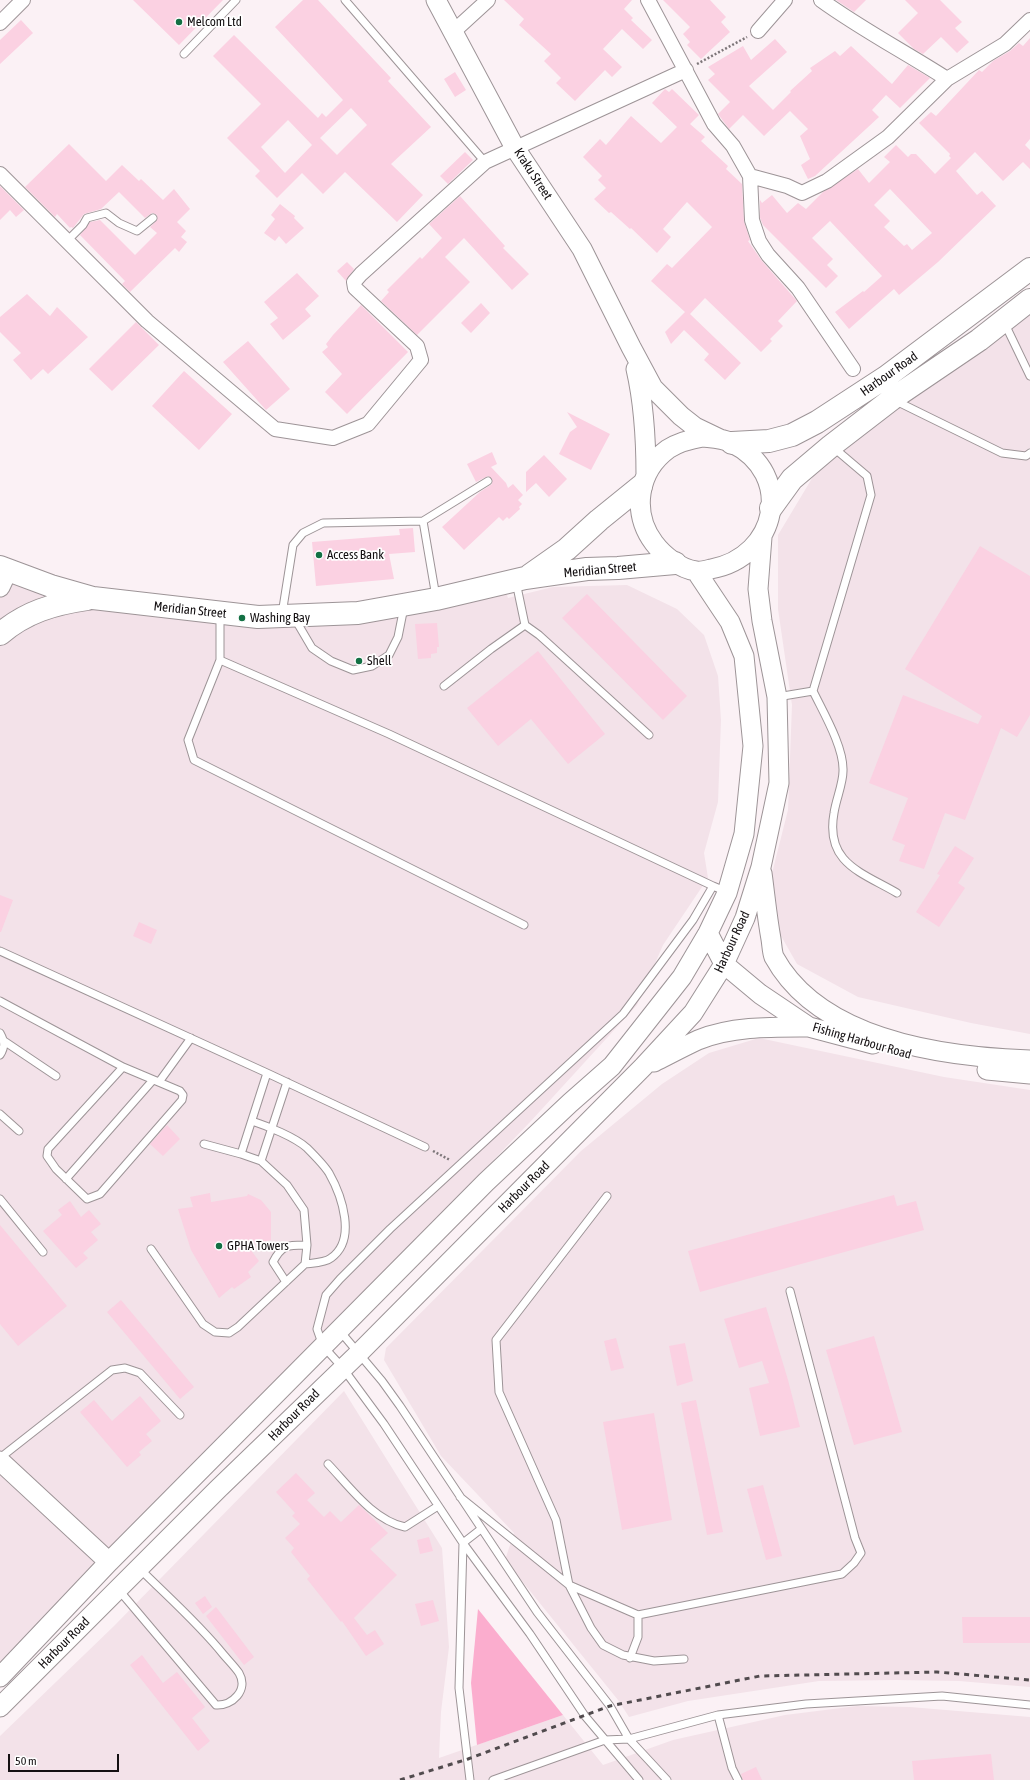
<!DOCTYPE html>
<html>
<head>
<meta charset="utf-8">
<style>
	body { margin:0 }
	#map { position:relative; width:1030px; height:1780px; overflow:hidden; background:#fbf1f5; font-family:"Asap Condensed",sans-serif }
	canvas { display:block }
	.scale { position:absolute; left:8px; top:1754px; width:111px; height:18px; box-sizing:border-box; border:2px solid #141012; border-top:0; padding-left:5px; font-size:12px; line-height:14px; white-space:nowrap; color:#141012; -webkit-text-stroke:3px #fff; paint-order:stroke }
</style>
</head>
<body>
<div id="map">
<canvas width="1030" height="1780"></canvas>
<div class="scale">50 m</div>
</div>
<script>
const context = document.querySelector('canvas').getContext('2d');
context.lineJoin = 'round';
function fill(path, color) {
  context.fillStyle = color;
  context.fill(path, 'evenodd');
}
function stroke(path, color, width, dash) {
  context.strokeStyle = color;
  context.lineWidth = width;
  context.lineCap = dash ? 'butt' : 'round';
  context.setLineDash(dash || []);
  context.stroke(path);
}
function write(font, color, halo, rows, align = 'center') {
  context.font = font + ' "Asap Condensed",sans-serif';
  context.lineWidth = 3.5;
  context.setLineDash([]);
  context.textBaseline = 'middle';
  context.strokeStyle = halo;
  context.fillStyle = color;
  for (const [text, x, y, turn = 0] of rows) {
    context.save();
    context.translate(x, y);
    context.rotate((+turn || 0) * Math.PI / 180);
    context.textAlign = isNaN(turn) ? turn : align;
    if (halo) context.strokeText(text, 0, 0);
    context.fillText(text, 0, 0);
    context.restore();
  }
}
const built = new Path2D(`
	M1030,310V1034L971,1023L858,997L797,964L776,927L769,885L788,810L792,705L778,609V535L817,470Z
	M0,563L99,593L240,611H330L502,580L508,598L553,587L627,585L677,609L704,635L718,676L721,720L718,802L704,853L708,878L663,945L637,1005L531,1121L295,1366L151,1514L0,1662Z
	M759,1038L944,1077L1030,1090V1687L959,1681L896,1680L819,1681L688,1701L629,1717L618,1700L505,1560L514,1533L441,1456L384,1360L386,1348L581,1151L662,1084L709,1053Z
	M344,1391L442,1548L449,1647L441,1712L439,1758L563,1715L603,1765L673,1740L785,1715L857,1706L910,1707L1030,1717V1780H0V1736L114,1626Z`);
const green = new Path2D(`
	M478,1609L563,1715L477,1745L471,1683Z`);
const building = new Path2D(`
	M133,0H223L179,45Z
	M303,0H318L391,78L388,81L431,127L391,164L423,195L397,222L345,172L323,194L302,173L277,198L255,176L260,171L227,138L261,104L213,56L234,35L318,118L322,113L326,117L343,100L275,27ZM351,108L367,125L337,155L320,138ZM288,120L312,145L285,173L261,147Z
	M504,0H632L624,9L633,18L631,20L652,40L643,49L622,29L603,49L622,67L612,77L605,70L575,101L556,83L561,78L544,61L551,54L519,25L524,19Z
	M663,0H710L726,17L721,22L730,32L701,59L687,45L690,42L683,34L690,27Z
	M836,0H866L854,12Z
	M905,0H940L962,22L955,28L969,42L957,53L941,37L923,54L914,49L898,33L918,13Z
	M21,20L33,33L0,64V40Z
	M1030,38V139L1025,145L1030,150V169L1023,162L1003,181L975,152L956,171L977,195L982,191L996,206L938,262L899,295L894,289L849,329L835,312L863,291L864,292L882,276L830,221L812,238L833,259L827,265L838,276L826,288L763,225L760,218V200L762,203L772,195L787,213L798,203L806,209L823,192L858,169L869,183L890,162L884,157L896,145L908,157L911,154H916L935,174L951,158L949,156L950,154L919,123L931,112L936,116L979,70L982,72L993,61L1010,51L1019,43L1023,46ZM890,189L932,233L912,250L907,244L904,246L884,227L890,221L874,205Z
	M775,39L787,52L749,86L773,110L791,92L790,91L812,71L810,68L835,51L840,56L851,46L892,84L908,65L930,78L900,108L886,95L872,110L879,117L815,176L808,179L801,165L810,159L800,136L808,129L790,111L764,136L743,115L729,129L718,114L730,102L708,80L715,74L708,67L743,46L751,60Z
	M455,72L466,90L455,97L444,79Z
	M665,89L669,92L672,89L699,115L690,124L705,137L701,141L728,166L726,169L742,184L744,221L750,240L748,241L762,261L797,301L778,321L783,326L770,339L772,341L761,352L705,298L690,314L741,363L725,380L704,360L709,354L684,330L671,344L665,332L685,312L651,281L667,264L672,268L712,227L687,202L663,229L671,237L657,253L631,228L630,229L611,212L609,213L594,199L606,188L598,180L602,176L583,157L600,139L606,145L631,116L661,143L677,127L652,103Z
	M69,144L106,181L122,165L139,181L141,179L163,200L174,189L190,209L177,222L186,231L181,237L187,242L179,252L175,248L130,292L122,284L125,281L80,235L90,222L100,220L135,255L157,233L150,227L157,220V215L152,213L145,218L119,192L101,209L84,214L73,228L71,227L70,228L57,214L55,217L25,187Z
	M465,152L473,160L448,184L440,176Z
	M0,186L24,210L16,217L10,210L0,220Z
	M460,196L505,246L503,248L529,274L512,290L464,238L445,257L470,282L417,335L381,301L389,292L387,290L420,257L422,259L442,238L429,224Z
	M280,204L295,216L294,218L304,228L286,244L279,236L275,241L264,233L275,219L271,215Z
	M347,262L354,269L346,281L337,271Z
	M297,273L319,296L305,309L311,316L283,340L270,324L278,318L264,302Z
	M27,294L50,316L57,307L88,337L48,374L43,369L31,380L13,360L21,353L0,332V317Z
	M481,303L490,313L471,333L461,323Z
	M361,305L408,352L347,414L325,392L342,374L322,352L328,347L326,344L333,335Z
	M136,322L159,345L112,391L89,369Z
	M248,341L290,389L266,410L223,362Z
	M184,371L232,414L199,450L152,406Z
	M567,412L610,434L591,470L559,454L570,432L577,427Z
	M492,452L497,464L491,467L506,483L508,488L513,484L523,495L518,500L522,504L519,507L520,509L509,519L507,517L503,521L499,517L464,550L442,527L480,492L492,484V479L488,476L476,482L467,464Z
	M544,455L567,479L549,497L536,483L526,492V472Z
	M413,528L415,552L389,554L394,579L316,586L312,542L400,535L399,529Z
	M980,546L1030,576V715L1017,737L1001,728L965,820L945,813L924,869L899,861L905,845L892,840L908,798L869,783L903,695L978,724L982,716L905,669Z
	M587,594L687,696L663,720L562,618Z
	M437,623L439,647H437V653L431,654V658L418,659L415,624Z
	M538,651L605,734L568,764L531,719L498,746L467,708Z
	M955,846L974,858L958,883L965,888L939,927L916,912L940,875L937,874Z
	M0,895L13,900L1,932H0Z
	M139,922L157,930L151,944L133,936Z
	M167,1125L180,1139L163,1156L150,1144Z
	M210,1193L211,1202L247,1196L248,1194L261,1200L271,1212V1240L247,1245L259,1261L248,1272L251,1277L234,1289L232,1287L219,1298L191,1250L178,1209L193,1207L190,1197Z
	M894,1195L897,1206L916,1201L924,1230L700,1292L688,1251Z
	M70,1201L81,1217L89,1210L101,1224L91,1232L98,1240L83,1253L88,1258L76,1268L43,1231L62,1215L58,1210Z
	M0,1225L67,1306L18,1346L0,1324Z
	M121,1300L194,1387L180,1399L107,1312Z
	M766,1307L788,1380L800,1427L760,1436L749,1388L769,1383L762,1361L739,1368L724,1319Z
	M874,1336L902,1432L854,1445L826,1350Z
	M616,1338L624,1368L611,1371L604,1341Z
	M685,1343L693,1381L677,1386L669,1346Z
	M140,1396L161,1421L146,1434L152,1441L139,1452L141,1455L127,1467L80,1412L94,1400L112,1421Z
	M696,1400L723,1532L707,1535L681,1403Z
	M654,1413L672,1520L622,1530L603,1422Z
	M296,1473L315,1493L307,1500L324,1517L330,1511L341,1522L359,1505L388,1533L370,1549L397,1575L354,1618L367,1635L375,1630L384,1644L366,1656L342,1621L341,1622L307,1579L310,1576L291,1552L294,1548L285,1538L300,1524L292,1516L295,1513L276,1492Z
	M763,1485L782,1556L766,1560L747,1489Z
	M429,1537L433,1551L420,1554L417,1540Z
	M205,1596L212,1607L203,1614L195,1603Z
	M433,1600L439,1621L421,1626L415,1604Z
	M216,1607L254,1657L244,1665L206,1616Z
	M962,1617H1030V1643H963Z
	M142,1655L163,1683L177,1672L205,1707L192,1718L210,1741L198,1751L130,1665Z
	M991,1754L994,1780H914L912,1761Z
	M756,1767L762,1780H743L741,1774Z`);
const path = new Path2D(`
	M697,64L747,37
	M433,1151L450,1160`);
const lane = new Path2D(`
	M345,0L485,162
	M184,54L236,0
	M67,241L83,225L87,218L106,213L119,223L137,231L153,218
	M1004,322L1030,376
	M896,401L1002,453L1026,456L1030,453
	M423,521L436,597
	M516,582L525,625
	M282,614L293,545L303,533L323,523L423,521L488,481
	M220,615V660L389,734L713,886
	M295,619L312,648L331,661L353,670L372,666L389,655L398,637L404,607
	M220,660L188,740L194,760L524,925
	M444,686L491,649L525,625L539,635L649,735
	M813,691C823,712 844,747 843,771C843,784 836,799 834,813C825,863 861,872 897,893
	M777,697L813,691L871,495L867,476L834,448
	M0,951L267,1073L425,1147
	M0,1001L123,1067
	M0,1033C5,1042 5,1047 0,1055
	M4,1041L56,1076
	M123,1067L180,1091L183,1095L182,1100L100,1194L87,1199L56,1169L47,1156L48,1149Z
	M159,1082L191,1038
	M0,1114L19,1131
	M252,1121C267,1126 295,1137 307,1148C314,1155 324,1165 329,1173C342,1196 357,1240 331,1258C325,1263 312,1263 305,1264
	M241,1154L267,1073
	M261,1161L287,1082
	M66,1179L153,1080
	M607,1196L496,1340L499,1392L556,1520L569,1585L591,1628L603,1645L623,1655L654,1661L684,1659
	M0,1199L43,1252
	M151,1249L203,1324L215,1332L229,1333L238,1327L305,1264L307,1245L304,1210L287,1185L261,1161L241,1154L204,1144
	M286,1282L273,1262C282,1244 289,1245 307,1245
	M339,1330L382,1381L400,1406L537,1612L610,1706L629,1739L667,1780
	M0,1458L112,1370L125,1368L140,1373L180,1415
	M328,1464C350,1487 373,1520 405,1527L438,1506
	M460,1497L569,1585L638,1615L842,1574L854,1563L861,1553L855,1538L790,1291
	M118,1589L216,1705C232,1706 249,1690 239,1673C235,1667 228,1660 223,1654C198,1623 167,1596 139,1568
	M630,1658L638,1637V1615
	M718,1715L732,1768L738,1780
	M470,1780L459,1688L463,1543L481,1529
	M493,1780L605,1740L629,1739L718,1715L806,1704L942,1696L1030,1705
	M639,1780L585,1716L530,1634L463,1543L384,1424L342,1367L323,1346L317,1329L326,1295L340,1279L390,1229L623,1014L693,920L713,886L727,892`);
const street = new Path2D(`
	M648,0L714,124L733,146L750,176L787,186L802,193L827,181L888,137L947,79L1005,44L1030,20
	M821,0C861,29 905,52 947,79
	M0,23L23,0
	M758,31L785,0
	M453,32L488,0
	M0,174L147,321L275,429L333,438L368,424L421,360L417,346L355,288L354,282L361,274L485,162L686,70
	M750,176L752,220L759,241L768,255L798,288L853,369`);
const secondary = new Path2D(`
	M436,0L515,148L582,249L631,347L653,388L681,416L695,427L720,439
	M636,369C644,404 646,439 646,475
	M703,437C713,438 723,438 732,443C795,474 778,557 711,569C707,570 700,572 696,571C680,569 663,555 654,543C631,512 638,471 668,449C679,442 691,439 703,437Z
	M0,587L8,570
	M762,873C765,895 767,917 771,939C772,945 772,952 774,957C820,1041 944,1057 1030,1060
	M708,933L724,964L760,994L809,1027L873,1044
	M654,1062C668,1055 683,1047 698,1040C732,1026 773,1027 809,1027
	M987,1070L1030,1074
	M0,1461L109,1562
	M0,1677L109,1562L486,1182L570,1103L612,1066L682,977L708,933L727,893L744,834L753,746L744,656L730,622L696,571
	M0,1707L218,1489L359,1353L643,1067L693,1013L724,964L745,918L761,867L779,783L777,697L762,621L758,589L762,537`);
const primary = new Path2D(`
	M0,567L51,586L93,598L258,617L358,613L436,599L525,578L587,569L618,568L675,563
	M530,575L567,549L599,520L641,486
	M0,634C26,612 53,604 87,599`);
const highway = new Path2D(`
	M732,443L769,441L792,435L817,422L886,377L1030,269
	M771,508L792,479L831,446L892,399L979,340L1030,300`);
const rail = new Path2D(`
	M400,1780L468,1759L610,1706L760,1676L937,1672L1030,1680`);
const markers = [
	[179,22,4,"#137044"],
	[319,555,4,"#137044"],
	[242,618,4,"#137044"],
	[359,661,4,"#137044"],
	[219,1246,4,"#137044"]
];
const poiNames = [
	["Melcom Ltd",187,22],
	["Access Bank",327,555],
	["Washing Bay",250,618],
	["Shell",367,661],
	["GPHA Towers",227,1246]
];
const streetNames = [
	["Kraku Street",533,174,57],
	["Harbour Road",889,374,-35],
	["Meridian Street",600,570,-5],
	["Meridian Street",190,610,6],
	["Harbour Road",732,942,-65],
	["Fishing Harbour Road",862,1041,16],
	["Harbour Road",524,1187,-45],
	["Harbour Road",294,1415,-45],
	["Harbour Road",64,1643,-45]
];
fill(built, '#f3e2e9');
fill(green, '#fbadce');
fill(building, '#fbd1e2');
stroke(lane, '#9d9497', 9);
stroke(street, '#9d9497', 16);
stroke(secondary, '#9d9497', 21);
stroke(primary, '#9d9497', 24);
stroke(highway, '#9d9497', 24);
stroke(path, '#7d7679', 2.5, [2, 2]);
stroke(lane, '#fff', 7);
stroke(street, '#fff', 14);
stroke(secondary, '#fff', 19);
stroke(primary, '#fff', 22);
stroke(highway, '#fff', 22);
stroke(rail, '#514b4e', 3, [5, 5]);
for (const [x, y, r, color] of markers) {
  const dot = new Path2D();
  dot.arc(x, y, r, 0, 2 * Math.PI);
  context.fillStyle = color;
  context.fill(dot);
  stroke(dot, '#fff', 1.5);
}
write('13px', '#141012', '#fff', poiNames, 'left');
write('13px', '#141012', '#fff', streetNames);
</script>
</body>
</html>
